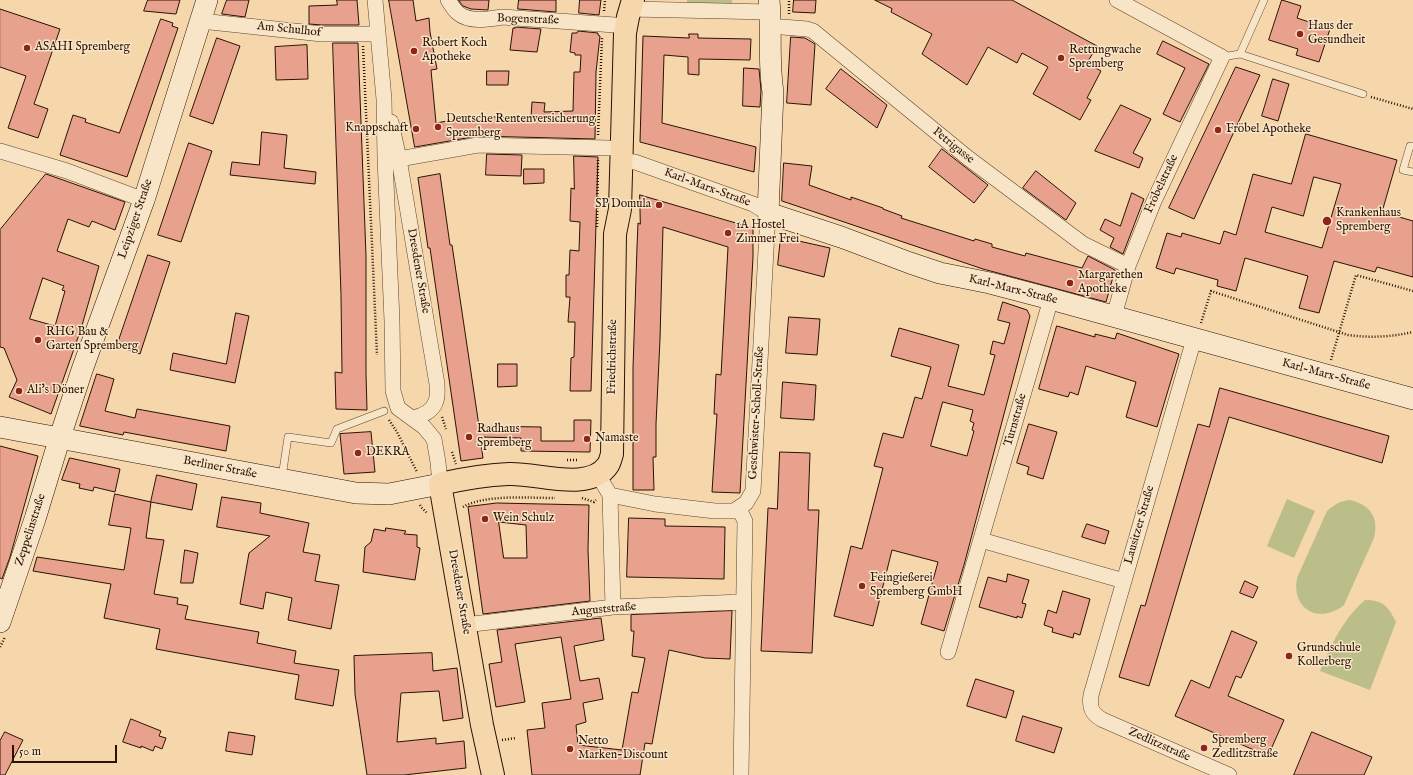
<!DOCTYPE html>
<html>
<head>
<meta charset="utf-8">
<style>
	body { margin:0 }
	#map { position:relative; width:1413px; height:775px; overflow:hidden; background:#f5d7ab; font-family:"IM FELL English",serif }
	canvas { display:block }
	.scale { position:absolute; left:12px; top:745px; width:105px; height:18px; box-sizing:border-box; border:2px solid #2b1204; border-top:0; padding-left:5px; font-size:12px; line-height:14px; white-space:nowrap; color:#2b1204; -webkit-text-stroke:3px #f8e5c8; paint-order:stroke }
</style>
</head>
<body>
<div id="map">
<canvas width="1413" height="775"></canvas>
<div class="scale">50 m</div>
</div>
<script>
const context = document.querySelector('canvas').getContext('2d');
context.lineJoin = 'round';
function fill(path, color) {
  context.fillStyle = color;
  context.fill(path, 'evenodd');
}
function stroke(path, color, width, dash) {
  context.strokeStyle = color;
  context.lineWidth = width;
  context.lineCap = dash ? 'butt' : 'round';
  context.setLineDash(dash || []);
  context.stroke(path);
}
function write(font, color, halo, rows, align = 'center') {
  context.font = font + ' "IM FELL English",serif';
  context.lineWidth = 3;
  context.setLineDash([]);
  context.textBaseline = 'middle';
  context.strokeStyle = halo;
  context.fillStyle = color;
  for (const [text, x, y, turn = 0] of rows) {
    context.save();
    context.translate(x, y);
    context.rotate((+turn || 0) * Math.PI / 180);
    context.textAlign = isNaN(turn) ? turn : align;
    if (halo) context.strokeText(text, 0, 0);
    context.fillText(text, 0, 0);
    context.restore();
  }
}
const green = new Path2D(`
	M687,0H732V4L687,3Z
	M1287,499L1315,511L1294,558L1267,546Z
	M1350,500C1371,505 1379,518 1374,538L1344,605C1319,625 1291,609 1297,578L1327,511C1335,504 1340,501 1350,500Z
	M1365,600C1383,600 1388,606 1396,622L1370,690L1320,671C1332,644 1342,620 1365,600Z`);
const building = new Path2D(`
	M148,0H180L176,14L144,11Z
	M227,0H249L245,17L222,14Z
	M337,0H357L359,25H322L309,24V6L337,5Z
	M389,0H413L416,21L429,18L430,32L437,69L431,70L436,123L470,117H531L532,102L545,103L544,112L573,111L574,72H580L581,55H575V53L570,52L572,33H577L578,31L598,33V35L600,36L596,72L595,139L478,136L415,147Z
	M459,0H489L488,10L471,9L463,6Z
	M519,0H556V12L518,9Z
	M580,0H601L599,15L579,13Z
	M794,0H816L815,13L793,12Z
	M875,0H1012L1097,46L1087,63L1101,71L1087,98L1091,100L1080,120L1033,94L1048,67L1022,53L1017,63L988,47L967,85L922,54L932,34L891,12L892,9Z
	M1282,0L1301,6L1297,18L1330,29L1319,62L1296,55L1298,49L1269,40Z
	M0,9L60,29L34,104L48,109L38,138L8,128L26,76L0,67Z
	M161,19L173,23L172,26L178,28L127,177L60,155L73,115L86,119L85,122L119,133Z
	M515,27L541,29L537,52L510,50L513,28H515Z
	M689,34H698V38L751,39L750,60L699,59V75L688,74V57L664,55L662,123L756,147L754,172L640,142L643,36L689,38Z
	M791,37L805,38L815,44L811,105L787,103Z
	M217,38L240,46L213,124L190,116Z
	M1163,41L1209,64L1180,122L1163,114L1185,68L1157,54Z
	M333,43H358L366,256V373L367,410L336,409L335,372L342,373L341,295Z
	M307,45L308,79L276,80L275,47Z
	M1236,67L1260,75L1194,219L1169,208Z
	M744,68L759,69L761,90L760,107L743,106Z
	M841,69L887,105L877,128L826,89Z
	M487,71H509L508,85H487Z
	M1273,79L1289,84L1278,121L1262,116Z
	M1121,105L1151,119L1133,153L1143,158L1139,168L1095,151Z
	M262,132L287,135L284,168L316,172L315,184L230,175L232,162L259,165Z
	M1306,134L1397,160L1382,212L1413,221V277L1377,267L1375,272L1334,261L1319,313L1299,308L1308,276L1245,258L1236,291L1217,286L1218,280L1176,268L1174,274L1156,268L1167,233L1181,237L1182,233L1220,244L1224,231L1236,235L1253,174L1291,184ZM1314,177L1341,184L1322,248L1265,232L1272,207L1303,216Z
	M189,143L212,151L181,242L158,235Z
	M942,149L988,185L974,203L929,167Z
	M487,154L522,155L521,176L486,175Z
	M574,156L598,157L591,391H570L571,358L574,357L575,322H568L570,297H566V275H569L570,250L579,251L580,222L570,221L571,188L574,189Z
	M784,163L812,166L809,185L851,200V197L883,208V209L902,216L901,218L974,241L975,239L992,244V247L1025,256L1026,253L1082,268L1088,256L1115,270L1106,302L983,269L782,201Z
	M524,169H544V183L524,184Z
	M1036,171L1076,203L1066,220L1023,188Z
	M46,174L125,202L115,230L92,221L89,227L68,219L57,251L99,266L81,329L51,414L9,397L17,380L4,348L0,347V230ZM43,278L64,286L62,290L65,291L55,326L30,319Z
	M440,174L450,245H452L479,426L541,427V441H574V420H591L590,452L521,451V438L480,437L483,458L461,461L430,248H428L418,178Z
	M1132,193L1144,199L1123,254L1110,247L1114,238L1100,230L1105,219L1120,226Z
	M640,195L753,228V257L740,493L712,492L717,414H714L716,374L721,375L728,247L663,227L660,339L656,424V457H653L654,490H633V368L637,247L638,223L640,224Z
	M781,237L830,248L824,277L778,265Z
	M148,255L170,262L140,354L117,346Z
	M1003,302L1027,310L1030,316L964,565L944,631L921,624L938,562L892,550L873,626L834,616L851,546L862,549L883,468L874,466L883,433L903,438L915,397L922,399L931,367L891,356L899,328L959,345L948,386L984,395L995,355L990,354L993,341L1004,344L1010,323L998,320ZM943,402L973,410L970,421L974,423L972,430L974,431L967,456L931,446Z
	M236,313L249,316L235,383L170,370L173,353L226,364Z
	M789,317L820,319L817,355L786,353Z
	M1057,326L1095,337V334L1115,339L1117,333L1179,354L1157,427L1126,417L1136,382L1086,366L1078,395L1070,392L1068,397L1039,389Z
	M498,364H517V386L498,387Z
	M97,374L114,379L105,411L135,418L137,409L230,426L226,451L124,432L123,435L80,426Z
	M783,382L816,385L814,420L781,418Z
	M1220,388L1389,436L1382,463L1229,417L1149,686L1119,677L1141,605L1145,606L1198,424L1209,427Z
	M1029,424L1057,432L1043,479L1027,474L1029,467L1017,463Z
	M371,432L375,472L344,474L340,434Z
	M0,446L38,456L10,557L2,579L0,578Z
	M780,452L810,453L808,510H819L812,653L761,651L768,508L777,509Z
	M70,458L120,469L115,492L94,487L93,491L79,488L80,484L62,480Z
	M157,475L197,484L192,510L151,502Z
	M115,494L151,502L146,538L164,540L154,594L178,598L177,604L188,606L185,619L259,632L257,643L296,651L294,663L339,670L333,706L295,699L299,675L156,649L160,629L104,618L111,584L33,571L37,557L124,570L131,528L109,525Z
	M222,497L261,503L260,513L309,523L303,552L320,555L315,581L339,585L331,629L288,620L292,598L266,592L263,609L240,604L249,553L270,536L217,527Z
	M497,503L589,505L588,550L590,601L483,614L468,507ZM499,522L526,525L527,558H504Z
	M629,518L665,519V526L725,527L724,579L627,577Z
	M1087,524L1109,531L1105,544L1082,537Z
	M386,528L406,531L404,534L417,535V547L420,548L415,580L363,572L365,547L371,542L374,529L385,531Z
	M185,550L198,553L193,583H181Z
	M1008,574L1029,580L1022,603L1026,604L1022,618L1017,616V618L979,607L988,577L1006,582Z
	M1245,581L1258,587L1253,598L1240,593Z
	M1063,591L1090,599L1080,635L1074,633L1073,638L1052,632L1053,628L1044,625L1048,610L1056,613Z
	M732,611L730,659L705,658L669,650L652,744L645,743L640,775H532L527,730L545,728L542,703L571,699L561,637L515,644L525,702L496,707L489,664L502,662L497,630L601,618L604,640L574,646L580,681L599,678L603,699L583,703L586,722L576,725L578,745L622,750L632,692L638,693L645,658L632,656L634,631H631V615Z
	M1232,631L1257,642L1241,678L1236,676L1228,696L1284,720L1268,756L1175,716L1191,680L1209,688Z
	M432,653L433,671L457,668L463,718L443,721L439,691L401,693L397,742L436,738V744L464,741L466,768L404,775H367L355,694L354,656Z
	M976,679L1014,691L1006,718L967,706Z
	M1023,716L1062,728L1054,753L1016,741Z
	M131,719L161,731L159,736L166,738L162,749L155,746L153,751L141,746V748L123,742Z
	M5,732L23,740L5,775H0V741Z
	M229,732L255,736L252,755L226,751Z
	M1312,732L1372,757L1364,775H1294Z`);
const path = new Path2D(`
	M604,11L605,0
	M789,14V0
	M363,46L377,355
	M1371,97L1413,109
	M598,135L602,38
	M597,227L598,160
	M1201,323L1211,291L1348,335C1371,338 1391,337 1413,332
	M1331,360L1356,275L1413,291
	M442,417L446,429
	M389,420L397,432L417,472
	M452,452L456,464
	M567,460H578
	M582,498L594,502L596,500
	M420,505L421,507L427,513
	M463,507C486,494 528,498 555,498
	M0,647L5,637
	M502,740L516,738`);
const lane = new Path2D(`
	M1240,54L1264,0
	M1222,57L1240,54L1363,94
	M1413,146H1410L1403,170L1413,172
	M282,477L288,437L331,443L337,429L384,411`);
const street = new Path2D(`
	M375,0L384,99L385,158L392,321L393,391L398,408L424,427L434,439L438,462L440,484
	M448,0C451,4 454,10 458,13C470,23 489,19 502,17L615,25
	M630,9L770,12
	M201,21L322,34H378
	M782,27L807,29L813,31L968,158L1083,244L1128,266
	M391,122L399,159L437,384C437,389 438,396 436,401C433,411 422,416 413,418
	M0,151L67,171L144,200
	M399,159L478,145L609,148
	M1114,316L1128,266L1154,201L1222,57L1117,0
	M1194,339L1091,695C1089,708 1092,714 1103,720L1229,775
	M598,475L610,495L613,607
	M610,495L655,504L715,511H734L746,503L753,491L768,213L753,204L635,162L622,161
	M739,509L745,521L741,775
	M981,540L1124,581
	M465,625L613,607L743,602
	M948,652L1051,299`);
const secondary = new Path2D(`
	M769,0C772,31 768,62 773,92L768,213L841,237L910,263L940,273L990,283L1051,299L1413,399
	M0,427L356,493L389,494L440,484
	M0,622L35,519L60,437L82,370L144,200L207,0`);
const primary = new Path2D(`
	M493,775L482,725L440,484C462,479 485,475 508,474C536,472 589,493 608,465C610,462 611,457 612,454L615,234L620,209L625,33L628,17L633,0`);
const markers = [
	[1300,34,4,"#8f2418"],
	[27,48,4,"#8f2418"],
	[414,51,4,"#8f2418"],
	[1061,58,4,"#8f2418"],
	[438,127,4,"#8f2418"],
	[416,129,4,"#8f2418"],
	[1218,130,4,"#8f2418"],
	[659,205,4,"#8f2418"],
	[1327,221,5,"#8f2418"],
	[728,233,4,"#8f2418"],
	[1070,283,4,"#8f2418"],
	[38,340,4,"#8f2418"],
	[19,391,4,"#8f2418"],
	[469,437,4,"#8f2418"],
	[587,439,4,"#8f2418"],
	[358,453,4,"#8f2418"],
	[485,519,4,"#8f2418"],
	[862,586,4,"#8f2418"],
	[1289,656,4,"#8f2418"],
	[1204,748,4,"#8f2418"],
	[570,749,4,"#8f2418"]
];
const streetNames = [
	["Bogenstraße",528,20,2],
	["Am Schulhof",289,30,6],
	["Petrigasse",953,146,39],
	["Fröbelstraße",1162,184,-65],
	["Karl-Marx-Straße",707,188,20],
	["Leipziger Straße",136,219,-71],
	["Dresdener Straße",418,271,80],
	["Karl-Marx-Straße",1013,290,14],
	["Friedrichstraße",613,357,-89],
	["Karl-Marx-Straße",1326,375,15],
	["Geschwister-Scholl-Straße",757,413,-87],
	["Turnstraße",1016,420,-74],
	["Berliner Straße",220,468,11],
	["Lausitzer Straße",1140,525,-74],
	["Zeppelinstraße",31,530,-72],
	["Dresdener Straße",459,592,80],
	["Auguststraße",604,610,-5],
	["Zedlitzstraße",1159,745,24]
];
const poiNames = [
	["Haus der",1308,27],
	["Gesundheit",1308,41],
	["Robert Koch",422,44],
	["Apotheke",422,58],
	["ASAHI Spremberg",35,48],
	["Rettungwache",1069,51],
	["Spremberg",1069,65],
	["Deutsche Rentenversicherung",446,120],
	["Spremberg",446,134],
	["Knappschaft",408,129,"right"],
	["Fröbel Apotheke",1226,130],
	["SP Domula",651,205,"right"],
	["Krankenhaus",1336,214],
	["Spremberg",1336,228],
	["1A Hostel",736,226],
	["Zimmer Frei",736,240],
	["Margarethen",1078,276],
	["Apotheke",1078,290],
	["RHG Bau &",46,333],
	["Garten Spremberg",46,347],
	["Ali's Döner",27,391],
	["Radhaus",477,430],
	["Spremberg",477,444],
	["Namaste",595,439],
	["DEKRA",366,453],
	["Wein Schulz",493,519],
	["Feingießerei",870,579],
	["Spremberg GmbH",870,593],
	["Grundschule",1297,649],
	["Kollerberg",1297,663],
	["Spremberg",1212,741],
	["Zedlitzstraße",1212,755],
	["Netto",578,742],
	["Marken-Discount",578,756]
];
fill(green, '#bbbe89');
fill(building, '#e7a18c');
stroke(building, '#2b1204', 1);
stroke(lane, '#5e432e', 8);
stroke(street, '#5e432e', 16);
stroke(secondary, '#2b1204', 22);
stroke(primary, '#2b1204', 24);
stroke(path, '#2b1204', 2.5, [1, 2]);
stroke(lane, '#f8e5c8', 7);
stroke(street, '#f8e5c8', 15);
stroke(secondary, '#f8e5c8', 21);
stroke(primary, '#f5d7ab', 22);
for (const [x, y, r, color] of markers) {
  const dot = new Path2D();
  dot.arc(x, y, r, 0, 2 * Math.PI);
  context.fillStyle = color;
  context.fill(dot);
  stroke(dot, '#f8e5c8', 1.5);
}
write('12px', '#2b1204', '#f8e5c8', streetNames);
write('12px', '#2b1204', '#f8e5c8', poiNames, 'left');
</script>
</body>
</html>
